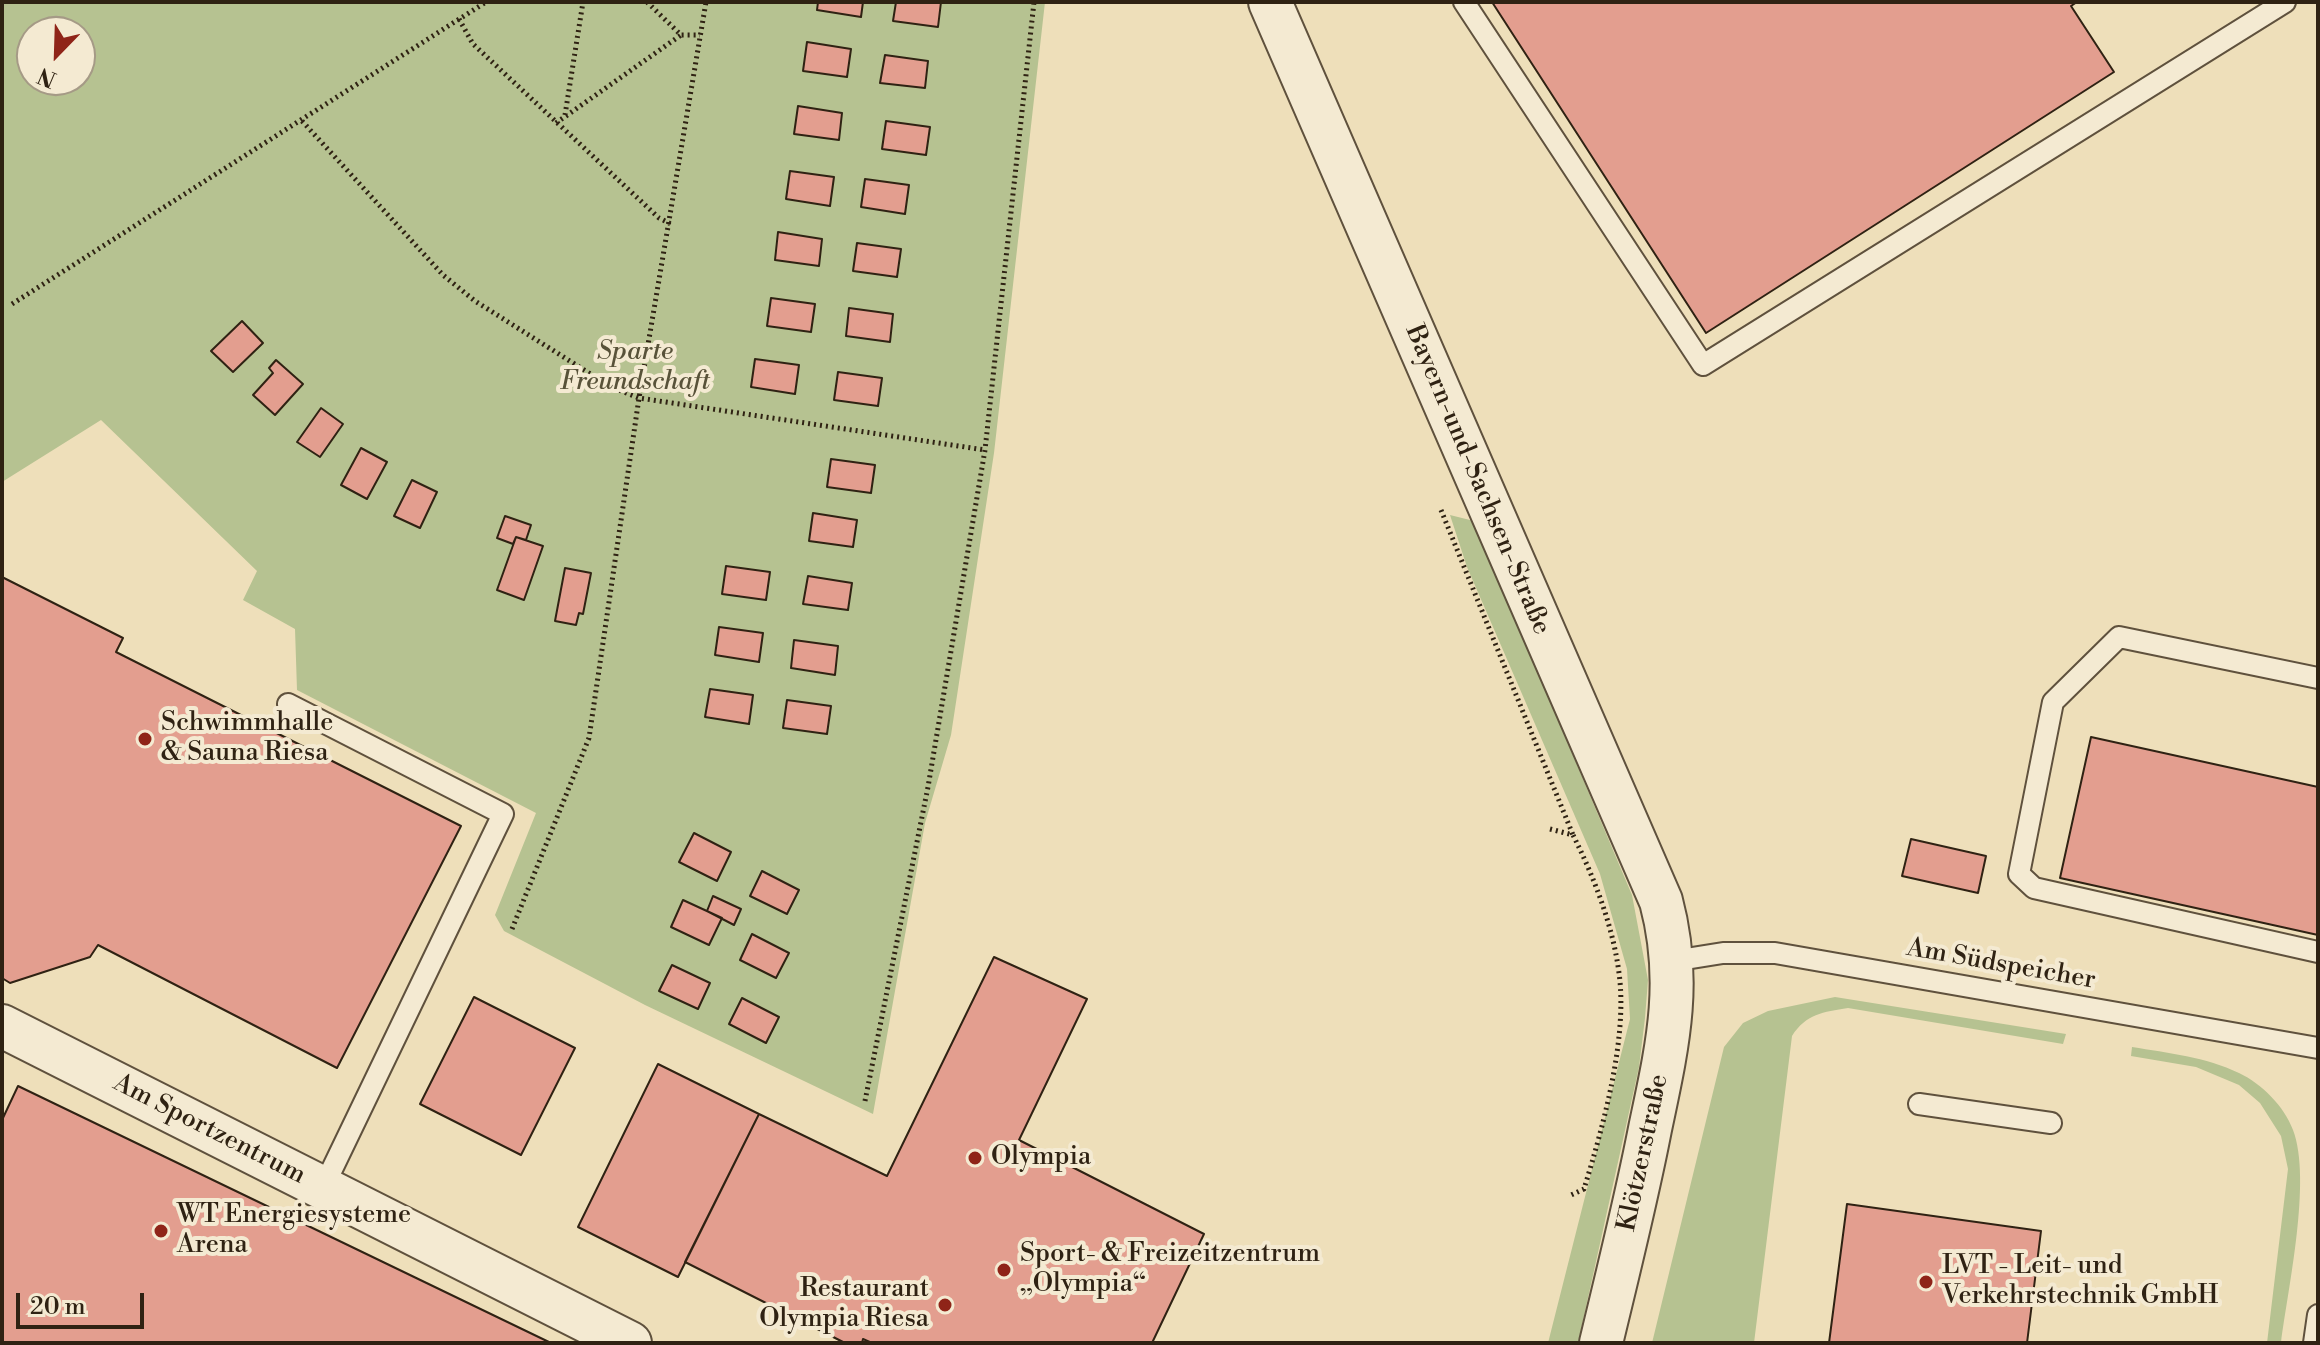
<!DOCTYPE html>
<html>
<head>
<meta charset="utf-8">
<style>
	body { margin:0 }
	#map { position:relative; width:2320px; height:1345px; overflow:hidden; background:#eedfba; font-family:"Libre Bodoni",serif }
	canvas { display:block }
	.frame { position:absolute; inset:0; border:4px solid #2f2213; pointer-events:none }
	.north { position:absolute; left:16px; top:16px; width:80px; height:80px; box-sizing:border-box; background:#f4ead2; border:2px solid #a59a86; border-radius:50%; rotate:203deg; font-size:22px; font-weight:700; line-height:32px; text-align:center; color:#2f2213 }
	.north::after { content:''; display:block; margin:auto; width:28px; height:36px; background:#8f2418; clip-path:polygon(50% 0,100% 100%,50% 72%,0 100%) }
	.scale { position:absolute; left:16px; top:1293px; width:128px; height:36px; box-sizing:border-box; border:4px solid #2f2213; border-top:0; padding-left:10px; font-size:24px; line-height:28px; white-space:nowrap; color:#2f2213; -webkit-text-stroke:6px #f4ead2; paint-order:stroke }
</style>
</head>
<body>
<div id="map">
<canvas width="2320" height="1345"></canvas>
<div class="frame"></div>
<div class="north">N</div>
<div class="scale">20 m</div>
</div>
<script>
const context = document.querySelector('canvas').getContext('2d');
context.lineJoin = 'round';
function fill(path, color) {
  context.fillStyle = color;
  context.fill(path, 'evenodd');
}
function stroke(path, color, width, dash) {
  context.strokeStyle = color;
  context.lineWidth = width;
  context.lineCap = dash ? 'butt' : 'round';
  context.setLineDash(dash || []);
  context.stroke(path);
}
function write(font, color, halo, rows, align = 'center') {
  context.font = font + ' "Libre Bodoni",serif';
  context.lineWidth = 8;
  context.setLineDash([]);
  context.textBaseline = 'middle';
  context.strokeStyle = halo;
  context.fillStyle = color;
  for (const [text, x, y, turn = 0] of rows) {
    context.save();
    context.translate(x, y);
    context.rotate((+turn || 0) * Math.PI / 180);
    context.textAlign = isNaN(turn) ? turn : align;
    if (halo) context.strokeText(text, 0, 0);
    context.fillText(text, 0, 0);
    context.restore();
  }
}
const green = new Path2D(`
	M2,2H1045L994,453L951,735L925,823L873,1114L645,1005L504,931L495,915L536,813L297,690L295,629L243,600L257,571L101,420L2,482ZM32,32H80V80H32Z
	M1450,515L1474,521L1632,895L1648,980L1645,1018L1639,1067L1578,1343H1548L1630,1019L1627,969L1600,874L1467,567Z
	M1835,997L2066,1034L2063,1044L1848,1008C1823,1012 1806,1014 1792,1036L1754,1343H1652L1724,1047L1743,1023L1768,1011Z
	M2132,1047C2168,1053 2206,1057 2239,1073C2262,1084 2284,1106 2293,1130C2312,1180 2288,1288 2281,1343H2267L2288,1169L2281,1136L2260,1103L2239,1085L2196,1067L2131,1056Z`);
const building = new Path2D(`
	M818,2H863L861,17L817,10Z
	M896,2H941L938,27L893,21Z
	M1492,2H2077L2071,6L2114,72L1706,333Z
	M807,42L851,49L847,77L803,71Z
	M885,55L928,61L925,88L880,83Z
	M798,106L842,113L839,140L794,134Z
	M886,121L930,127L926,155L882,149Z
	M790,171L834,177L830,206L786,199Z
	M865,179L909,185L905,214L861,207Z
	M778,232L822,239L819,266L775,260Z
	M857,243L901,249L897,277L853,271Z
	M771,298L815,304L811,332L767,326Z
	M849,308L893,314L890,342L846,336Z
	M242,321L263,343L233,372L211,351Z
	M755,359L799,365L795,394L751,387Z
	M276,360L303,384L275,415L253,395L273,373L269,368Z
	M838,372L882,378L878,406L834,400Z
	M321,408L343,424L320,457L297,442Z
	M361,448L387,462L367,499L341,485Z
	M831,459L875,465L871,493L827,487Z
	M412,480L437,492L420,528L394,516Z
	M813,513L857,520L853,547L809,541Z
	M505,516L531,525L526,540L516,537L513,544L497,538Z
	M516,537L543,546L524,600L497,590Z
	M726,566L770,572L766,600L722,594Z
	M565,568L591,573L583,614L579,613L576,625L555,621Z
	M808,576L852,583L848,610L803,604Z
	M2,577L123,638L116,652L461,826L337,1068L98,945L90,957L10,983L2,978Z
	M719,627L763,633L759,662L715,655Z
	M794,640L838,646L835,675L791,668Z
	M710,689L753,695L749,724L705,717Z
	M787,700L831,706L827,734L783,728Z
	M2091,737L2318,787V935L2060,878Z
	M694,833L731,852L717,881L679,862Z
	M1911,839L1986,856L1978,893L1902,876Z
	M762,871L799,890L787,914L750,896Z
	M713,896L741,909L734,925L707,911Z
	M683,900L722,918L709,945L671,927Z
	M752,934L789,953L776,978L740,960Z
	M994,957L1087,999L1019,1140L1204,1234L1152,1343H872L863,1339L862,1343H845L685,1262L759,1114L887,1176Z
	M672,965L710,983L698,1009L659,991Z
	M474,997L575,1048L521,1155L420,1104Z
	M742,998L779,1017L766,1043L729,1024Z
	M658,1064L759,1114L678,1277L578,1227Z
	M18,1086L551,1343H2V1120Z
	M1847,1204L2041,1231L2027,1343H1829Z`);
const path = new Path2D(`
	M647,2L681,35H700
	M459,19L473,44L659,218L671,224
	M565,115L583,2
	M302,121L443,275L475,301L611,387L639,398L985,450
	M556,123L681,35
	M12,304L486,2
	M1441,510L1573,835
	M1550,829L1573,835C1594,877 1613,926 1619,973C1628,1038 1603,1127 1584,1189L1569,1196
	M512,929L589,738L639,398L706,2
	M865,1101L928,787L985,450L1034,2`);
const service = new Path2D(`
	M1464,2L1703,365L2285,2
	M2318,678L2119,637L2053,702L2019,874L2034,888L2318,952
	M288,704L503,814L323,1188
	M1673,961L1723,953H1775L2318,1048
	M1919,1104L2051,1123
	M2314,1343L2318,1315`);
const minor = new Path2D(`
	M1270,2L1661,901C1683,983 1667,1048 1650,1129C1636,1201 1618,1272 1601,1343
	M2,1026L630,1343`);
const markers = [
	[145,739,8,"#8f2418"],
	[975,1158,8,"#8f2418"],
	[161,1231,8,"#8f2418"],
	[1004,1270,8,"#8f2418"],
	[1926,1282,8,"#8f2418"],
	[945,1305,8,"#8f2418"]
];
const parkNames = [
	["Sparte",635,353],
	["Freundschaft",635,383]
];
const streetNames = [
	["Bayern-und-Sachsen-Straße",1477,480,67],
	["Am Südspeicher",2001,965,10],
	["Am Sportzentrum",209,1130,27],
	["Klötzerstraße",1644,1153,-78]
];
const poiNames = [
	["Schwimmhalle",161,724],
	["& Sauna Riesa",161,754],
	["Olympia",991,1158],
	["WT Energiesysteme",177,1216],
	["Arena",177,1246],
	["Sport- & Freizeitzentrum",1020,1255],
	["„Olympia“",1020,1285],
	["LVT - Leit- und",1942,1267],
	["Verkehrstechnik GmbH",1942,1297],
	["Restaurant",929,1290,"right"],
	["Olympia Riesa",929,1320,"right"]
];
fill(green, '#b6c291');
fill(building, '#e39e8f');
stroke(building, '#2f2213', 2);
stroke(service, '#5f513d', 24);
stroke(minor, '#5f513d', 46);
stroke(path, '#2f2213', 5, [2, 4]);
stroke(service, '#f4ead2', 20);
stroke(minor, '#f4ead2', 42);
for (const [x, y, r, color] of markers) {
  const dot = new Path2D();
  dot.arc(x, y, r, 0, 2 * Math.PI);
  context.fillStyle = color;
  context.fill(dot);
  stroke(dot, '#f4ead2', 3);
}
write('italic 26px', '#585239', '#f4ead2', parkNames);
write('26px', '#2f2213', '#f4ead2', streetNames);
write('26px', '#2f2213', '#f4ead2', poiNames, 'left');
</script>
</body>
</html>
